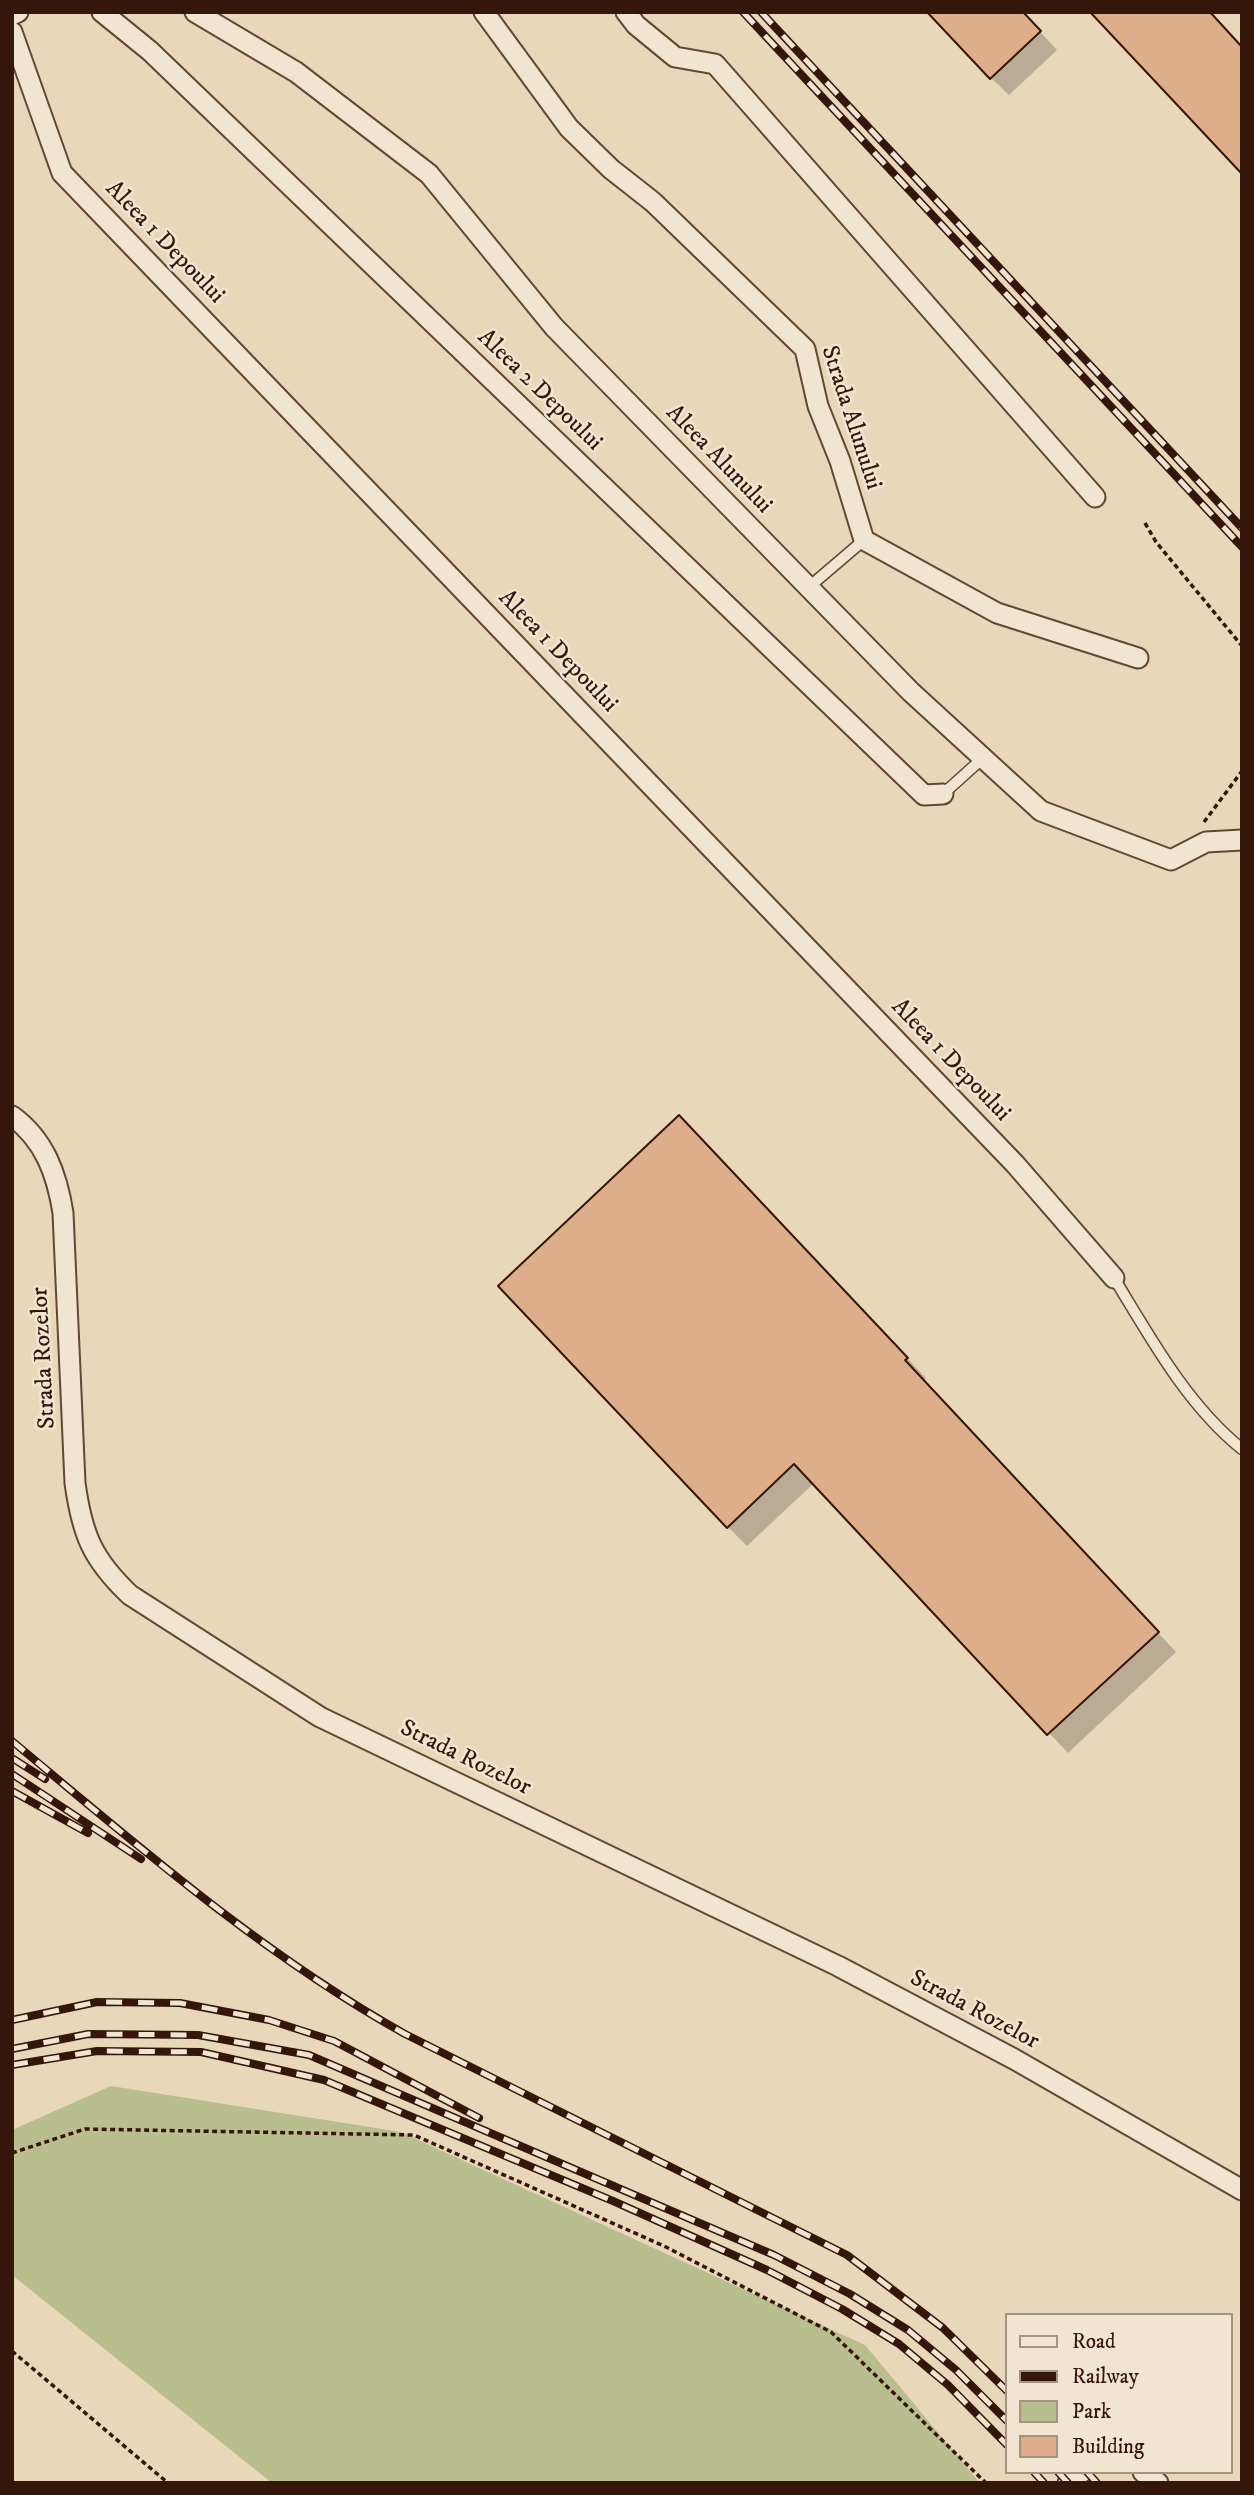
<!DOCTYPE html>
<html>
<head>
<meta charset="utf-8">
<style>
	body { margin:0 }
	#map { position:relative; width:1254px; height:2495px; overflow:hidden; background:#e9d7b9; font-family:"IM FELL DW Pica",serif }
	canvas { display:block }
	.frame { position:absolute; inset:0; border:14px solid #35160b; pointer-events:none }
	.legend { position:absolute; left:1005px; top:2313px; width:228px; height:161px; box-sizing:border-box; background:#f1e5d2; border:2px solid #a69282; margin:0; padding:9px 12px; list-style:none; font-size:21px; color:#35160b }
	.legend li { display:flex; align-items:center; gap:14px; height:35px }
	.legend b { width:35px; border:2px solid #a69282 }
</style>
</head>
<body>
<div id="map">
<canvas width="1254" height="2495"></canvas>
<div class="frame"></div>
<ul class="legend">
<li><b style="height:9px;background:#f1e5d2"></b>Road</li>
<li><b style="height:9px;background:#35160b"></b>Railway</li>
<li><b style="height:19px;background:#b8be8e"></b>Park</li>
<li><b style="height:19px;background:#deae8b"></b>Building</li>
</ul>
</div>
<script>
const context = document.querySelector('canvas').getContext('2d');
context.lineJoin = 'round';
function fill(path, color) {
  context.fillStyle = color;
  context.fill(path, 'evenodd');
}
function stroke(path, color, width, dash) {
  context.strokeStyle = color;
  context.lineWidth = width;
  context.lineCap = dash ? 'butt' : 'round';
  context.setLineDash(dash || []);
  context.stroke(path);
}
function write(font, color, halo, rows, align = 'center') {
  context.font = font + ' "IM FELL DW Pica",serif';
  context.lineWidth = 5;
  context.setLineDash([]);
  context.textBaseline = 'middle';
  context.strokeStyle = halo;
  context.fillStyle = color;
  for (const [text, x, y, turn = 0] of rows) {
    context.save();
    context.translate(x, y);
    context.rotate((+turn || 0) * Math.PI / 180);
    context.textAlign = isNaN(turn) ? turn : align;
    if (halo) context.strokeText(text, 0, 0);
    context.fillText(text, 0, 0);
    context.restore();
  }
}
const green = new Path2D(`
	M111,2086L401,2132L865,2345L980,2483H272L12,2275V2130Z`);
const shadow = new Path2D(`
	M1022,12L1057,50L1009,95L991,78Z
	M698,1137L926,1378L923,1381L1176,1652L1068,1753L814,1483L747,1546L728,1527Z`);
const building = new Path2D(`
	M927,12H1023L1041,31L990,79Z
	M1090,12H1210L1242,47V174Z
	M679,1115L908,1358L905,1360L1159,1632L1047,1735L794,1464L727,1528L498,1286Z`);
const path = new Path2D(`
	M1145,523L1156,542L1242,646
	M1204,822L1242,771
	M12,2153L85,2129L414,2135L664,2246L831,2332L986,2483
	M12,2351L168,2483`);
const lane = new Path2D(`
	M809,587L864,540
	M943,794L983,758
	M1114,1278C1150,1337 1187,1405 1242,1449`);
const street = new Path2D(`
	M102,12L150,51L924,795L943,794
	M195,12L296,72L429,174L554,327L911,692L1041,811L1171,860L1206,842L1242,840
	M484,12L569,128L611,169L653,202L805,349L818,406L840,461L864,540L997,613L1138,658
	M626,12L636,25L675,57L715,64L1095,497
	M12,15L18,12
	M12,32L62,173L1015,1164L1114,1278
	M12,1116C45,1140 57,1175 63,1213L75,1483C82,1534 92,1559 130,1595L320,1717L838,1966L1014,2059L1242,2190
	M1143,2472L1158,2483
	M1068,2483L1082,2472`);
const rail = new Path2D(`
	M743,12L1242,547
	M761,12L1242,528
	M12,1741C138,1846 262,1954 405,2034L847,2255L943,2328L1007,2391
	M12,1758L45,1779
	M12,1774L141,1859
	M12,1791L88,1833
	M12,2020L97,2002L180,2003L269,2020L334,2041L479,2118
	M12,2049L88,2034L198,2035L309,2055L774,2255L850,2294L908,2330L956,2370L1007,2421
	M12,2065L97,2051L201,2052L324,2080L613,2201L767,2270L842,2309L899,2344L948,2385L1007,2445
	M1034,2472L1044,2483
	M1058,2472L1068,2483
	M1087,2472L1097,2483`);
const streetNames = [
	["Aleea 1 Depoului",164,243,46],
	["Aleea 2 Depoului",539,391,44],
	["Strada Alunului",850,418,72],
	["Aleea Alunului",718,460,46],
	["Aleea 1 Depoului",557,652,46],
	["Aleea 1 Depoului",950,1061,46],
	["Strada Rozelor",45,1358,-93],
	["Strada Rozelor",465,1759,26],
	["Strada Rozelor",974,2011,28]
];
fill(green, '#b8be8e');
fill(shadow, '#0003');
fill(building, '#deae8b');
stroke(building, '#35160b', 2);
stroke(lane, '#624636', 13);
stroke(street, '#624636', 23);
stroke(path, '#35160b', 3.5, [5, 3.5]);
stroke(lane, '#f1e5d2', 10);
stroke(street, '#f1e5d2', 19);
stroke(rail, '#35160b', 8);
stroke(rail, '#f1e5d2', 5, [16]);
write('24px', '#35160b', '#f1e5d2', streetNames);
</script>
</body>
</html>
